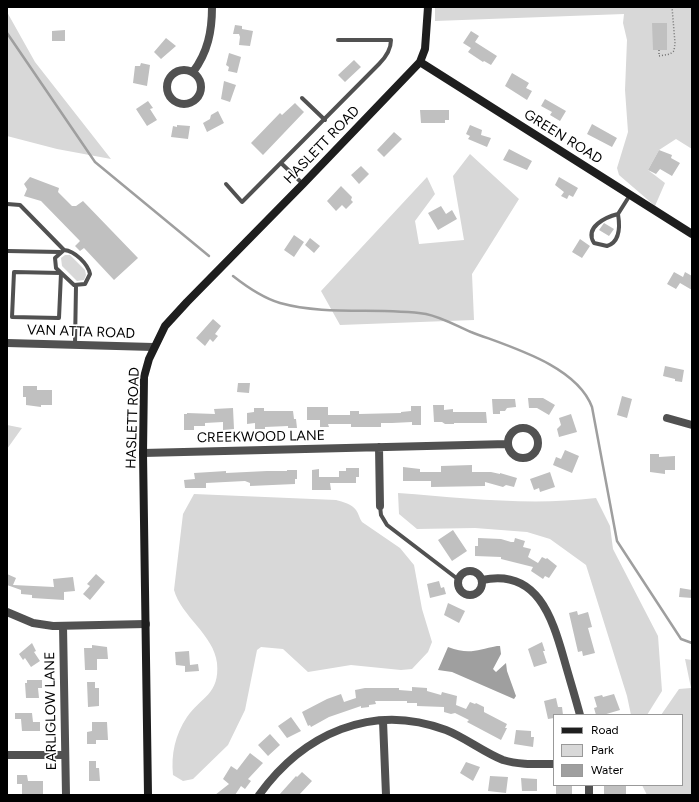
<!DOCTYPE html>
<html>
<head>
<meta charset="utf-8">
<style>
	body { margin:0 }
	#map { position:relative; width:699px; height:802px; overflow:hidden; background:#fff; font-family:Figtree,sans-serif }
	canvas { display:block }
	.frame { position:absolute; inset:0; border:8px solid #000; pointer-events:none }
	.legend { position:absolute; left:553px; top:714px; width:130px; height:72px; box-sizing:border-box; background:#fff; border:1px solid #999; margin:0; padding:5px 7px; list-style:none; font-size:12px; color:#000 }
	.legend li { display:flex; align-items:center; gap:8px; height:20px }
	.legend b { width:20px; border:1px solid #999 }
</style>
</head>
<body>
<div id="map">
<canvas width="699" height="802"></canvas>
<div class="frame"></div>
<ul class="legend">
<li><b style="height:5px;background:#1e1e1e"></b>Road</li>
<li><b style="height:11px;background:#d8d8d8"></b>Park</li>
<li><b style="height:11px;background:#9f9f9f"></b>Water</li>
</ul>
</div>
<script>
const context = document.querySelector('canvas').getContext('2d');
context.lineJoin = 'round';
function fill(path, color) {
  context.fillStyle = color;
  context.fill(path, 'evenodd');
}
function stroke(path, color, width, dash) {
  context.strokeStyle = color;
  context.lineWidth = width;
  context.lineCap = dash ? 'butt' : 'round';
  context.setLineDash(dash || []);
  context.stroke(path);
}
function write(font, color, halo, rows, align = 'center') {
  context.font = font + ' Figtree,sans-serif';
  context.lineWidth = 3.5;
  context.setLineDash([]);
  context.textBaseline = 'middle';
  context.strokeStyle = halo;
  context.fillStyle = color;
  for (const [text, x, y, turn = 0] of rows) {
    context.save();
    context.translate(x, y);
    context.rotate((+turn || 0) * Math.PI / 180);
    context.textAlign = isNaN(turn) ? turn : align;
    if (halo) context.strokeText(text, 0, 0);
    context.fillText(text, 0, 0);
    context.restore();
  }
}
const green = new Path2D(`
	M435,7H692V149L676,139L659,150L648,170L665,183L655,206L619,175L617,168L628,132L625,90L627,40L623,23L624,14L435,21Z
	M7,12L35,62L111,159L57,149L7,136Z
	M470,154L519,199L472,274L474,320L340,325L321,291L427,177L435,194L415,221L419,244L464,240L453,176Z
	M65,255H70L85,270L86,275L84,280L77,281L62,266L61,258Z
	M7,425L22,428L7,449Z
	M398,493C464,498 530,506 596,498L610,526L613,549L658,636L662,691L647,715H631L627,696L586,565L550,539L527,532L475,528L417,529L399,514Z
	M194,494L336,500C343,502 352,504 356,510C359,514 359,518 362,522L400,548L414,565L422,609L432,642L428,652L412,669L401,670L351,665L308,672L283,649L261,647L257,650L245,710L228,745L193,779L183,781L173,775C171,754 175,735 187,717C201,697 220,694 217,663C214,635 181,616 174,590L183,514Z
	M685,659L692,660V795H647L642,785H682V715H661L679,689L691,688Z`);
const water = new Path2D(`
	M497,646H500L501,654L493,669L496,672L506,663L507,671L516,696L514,699L452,672L438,670L448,647C469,655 477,650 497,646Z`);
const stream = new Path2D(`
	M7,33L95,162L209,256
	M233,276C247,287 263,298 280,303C327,316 379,307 426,314C441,317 457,326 471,332C510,347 576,365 592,407L617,541L681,639L692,643`);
const building = new Path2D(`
	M652,23H667V50H653Z
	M235,25L242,26V29L253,31L250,46L239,45L240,37L239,34H233Z
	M65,30V41H52V31Z
	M471,31L479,36L475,42L497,56L491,65L484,61L483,62L468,52L471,48L463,43Z
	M166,38L176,46L161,59L154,52Z
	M229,53L241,57L237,73L228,71L229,67L226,65Z
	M354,60L361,67L345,82L338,75Z
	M141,63L150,65L147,86L133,83L135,66H140Z
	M512,73L529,83L526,88L532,91L527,100L505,86Z
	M224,81L236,85L230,102L221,99Z
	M545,99L566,111L560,121L550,115L552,112L541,106Z
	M148,101L153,108L150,109L157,120L147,126L136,109Z
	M295,103L304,112L263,155L251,143L280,113L282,115Z
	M420,110H449V120H445V123H421Z
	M218,111L224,123L207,132L203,123L210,119L211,115Z
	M592,124L617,138L612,147L587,134Z
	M177,125L190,126L188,139L171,137L173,126L177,127Z
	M470,125L482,130L481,135L491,138L487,147L468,139L470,136L466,134Z
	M394,132L402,139L384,157L377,150Z
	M509,149L532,161L527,170L503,160Z
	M659,150L672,155L671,158L680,163L672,176L660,169L656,174L648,170Z
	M361,166L369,174L359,184L351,175Z
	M30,177L59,188L58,192L72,206H76L83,201L138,258L114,280L84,248L80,251L75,246L80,241L41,201L24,196L27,189L24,184Z
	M559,177L578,188L573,197L569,195L567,199L561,196L564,192L555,185Z
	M341,186L352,197L351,200L353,202L346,209L342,205L336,211L327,201Z
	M441,206L446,214L452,210L457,219L438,230L428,213Z
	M604,223L614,229L609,236L599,230Z
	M294,235L304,242L294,257L284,250Z
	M310,238L320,246L314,253L305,245Z
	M580,239L590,246L582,258L572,252Z
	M674,272L683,277L685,272L692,276V290L680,283L676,289L667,284Z
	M213,319L221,326L215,334L218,336L213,342L210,339L205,346L196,338Z
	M665,366L684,370L682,382L675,381V379L663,376Z
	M238,383H250L249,393L237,392Z
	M23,386H37V390H52V405H41V407L26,405V397H23Z
	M622,396L632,399L627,418L617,415Z
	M528,398H543L555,405L549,415L537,408H529Z
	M492,399H515L516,407L507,408L505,411H500V414H493Z
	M433,405H444V410L453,409V412H486L487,423H454V424H445L442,422H434Z
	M411,406H421V425H412V422L392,423H381V427H351V424H328L329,427H320V420H307V407H328V415H350V411H359V414L401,413V412L411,411Z
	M233,408L234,429L223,430V422L205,423V426H194V430H184V414H187V413L215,414L214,409Z
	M254,408H264V411H293L294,419H296L297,428H288V426L265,427V429H255V423L247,424V413L254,412Z
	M571,414L577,432L559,437L557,429L561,425L559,418Z
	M565,450L579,456L572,473L553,465L556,457L561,459Z
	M650,454H659V457L675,456V470H665V474L650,472Z
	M472,465V472H491L500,474V473L517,478L514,487L506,485L503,487L485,482V486L431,487V481H403V467L420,469V472H441V466Z
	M346,468H359V477H356V483H330L331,490H312V470L319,469V477H339V471H346Z
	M287,470H297V479H295V484L250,486V483L245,481L206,483V488H185L184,480L195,479L194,473L226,471V473L267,471H287Z
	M550,472L555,487L540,492L539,488L534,490L530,479Z
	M453,530L467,551L452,561L438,540Z
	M478,538L501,539L511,542H514L515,538L525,541L523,547L531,549L528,557L538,563L542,557L546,559L547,558L557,566L549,578L545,576L543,579L531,571L533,567L501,559V557L475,556V546H478Z
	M7,574L16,578L13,585L54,587L53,579L73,577L75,591L64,592V600L32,598V595L21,594V590L7,585Z
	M96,574L105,582L90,600L83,594L90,586L87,584Z
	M439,581L441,588L444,587L446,594L430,598L427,584Z
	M680,588L692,590V598L679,597Z
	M448,603L465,611L459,623L444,615Z
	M577,611L578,615L588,612L592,627L588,628L595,653L583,656L582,651L578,652L569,613Z
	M542,642L545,651H543L547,663L534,667L528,649Z
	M32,643L36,651L34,652L40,661L31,667L25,658L23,660L19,654Z
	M92,645L107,647L108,659H97V670H85L84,648H92Z
	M189,651L190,665L198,664L199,671L185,672V666L176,665L175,652Z
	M27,680H42V688H38L39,698H26L25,683H27Z
	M87,682H95V688H99V706L88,707Z
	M412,687L427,688V691L441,695L442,692L457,696L456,705L466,709L470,702L475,704L476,703L484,707V712L507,724L505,728H507L501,740L467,722L469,720L455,713L451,714L444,712V707L417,706V703H407V701H375L376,704L369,705V707L361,708V706L329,717L311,727L310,725L308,726L302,712L327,699L341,694L344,702L356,698L355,690L365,688H399V690L412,691Z
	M614,694L620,710L603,715H596L594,708L597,707L594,697L602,695L603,697Z
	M556,698L558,707H562L563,715H554V718L548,719L544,701Z
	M15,713H32L33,722H40V731H22L21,719H15Z
	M291,717L301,731L287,738L278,726Z
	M92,722H107L108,740H96V744H87V732L92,731Z
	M516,730L531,731V737H534L533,747L514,744Z
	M270,734L280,745L268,756L258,745Z
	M250,753L263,763L248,779L251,781L245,789L241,786L235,795H215L229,784L223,779L231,766L237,770Z
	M89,761H96V768H99L100,781H89Z
	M466,762L480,767L473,781L460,773Z
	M302,772L312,781L299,795H279L296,776L297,777Z
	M17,775H27L28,781H43V795H22V784H17Z
	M490,776L508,777L506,793L488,791Z
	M521,778L537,779V791H522Z
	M556,785H572V795H556Z
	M604,785H626V795H604Z`);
const path = new Path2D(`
	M659,50V56L670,54L674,51L675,43L672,7`);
const lane = new Path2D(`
	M302,98L325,120
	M281,163L303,184
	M226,184L242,202L379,64C385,58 391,49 391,40H338
	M7,204L20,205L64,250
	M618,214C620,226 620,242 607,246L594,243C584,227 606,217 618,214L630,195
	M64,250C75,251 88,264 90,274L85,284L74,285L56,268L55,258Z
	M7,251L60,252
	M14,272L61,273L59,318L12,317Z
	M75,344L76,286
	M380,506L381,515L387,525L459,580`);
const street = new Path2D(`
	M167 87a17 17 0 1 1 34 0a17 17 0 1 1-34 0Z
	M193,72C208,52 212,31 212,7
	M7,343L153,347
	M667,418L692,425
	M508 443a15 15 0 1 1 30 0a15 15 0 1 1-30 0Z
	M379,447L380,506
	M143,453L508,444
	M458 583a12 12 0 1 1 24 0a12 12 0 1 1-24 0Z
	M482,580C537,568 552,617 564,659C569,677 575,696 580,715
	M7,612L33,623L53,626L146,624
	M63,626L66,795
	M383,721L386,795
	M7,755H65
	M589,785V795
	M259,795C303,734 372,702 446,730C466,738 483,752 503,760C519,765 537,764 554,764`);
const secondary = new Path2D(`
	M420,62L692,234
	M148,795L143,453L144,377L149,359L165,326L187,302L303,184L420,62L425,49L428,7`);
const streetNames = [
	["GREEN ROAD",563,137,32],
	["HASLETT ROAD",322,145,-46],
	["VAN ATTA ROAD",81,332,2],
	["HASLETT ROAD",133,418,-88],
	["CREEKWOOD LANE",261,437,-1],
	["EARLIGLOW LANE",51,711,-91]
];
fill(green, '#d8d8d8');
fill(water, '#9f9f9f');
stroke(stream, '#9f9f9f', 2.5);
fill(building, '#c0c0c0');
stroke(path, '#737373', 1.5, [1, 2]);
stroke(lane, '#515151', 4);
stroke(street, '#515151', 8);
stroke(secondary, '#1e1e1e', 8);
write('14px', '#000', '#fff', streetNames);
</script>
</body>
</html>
